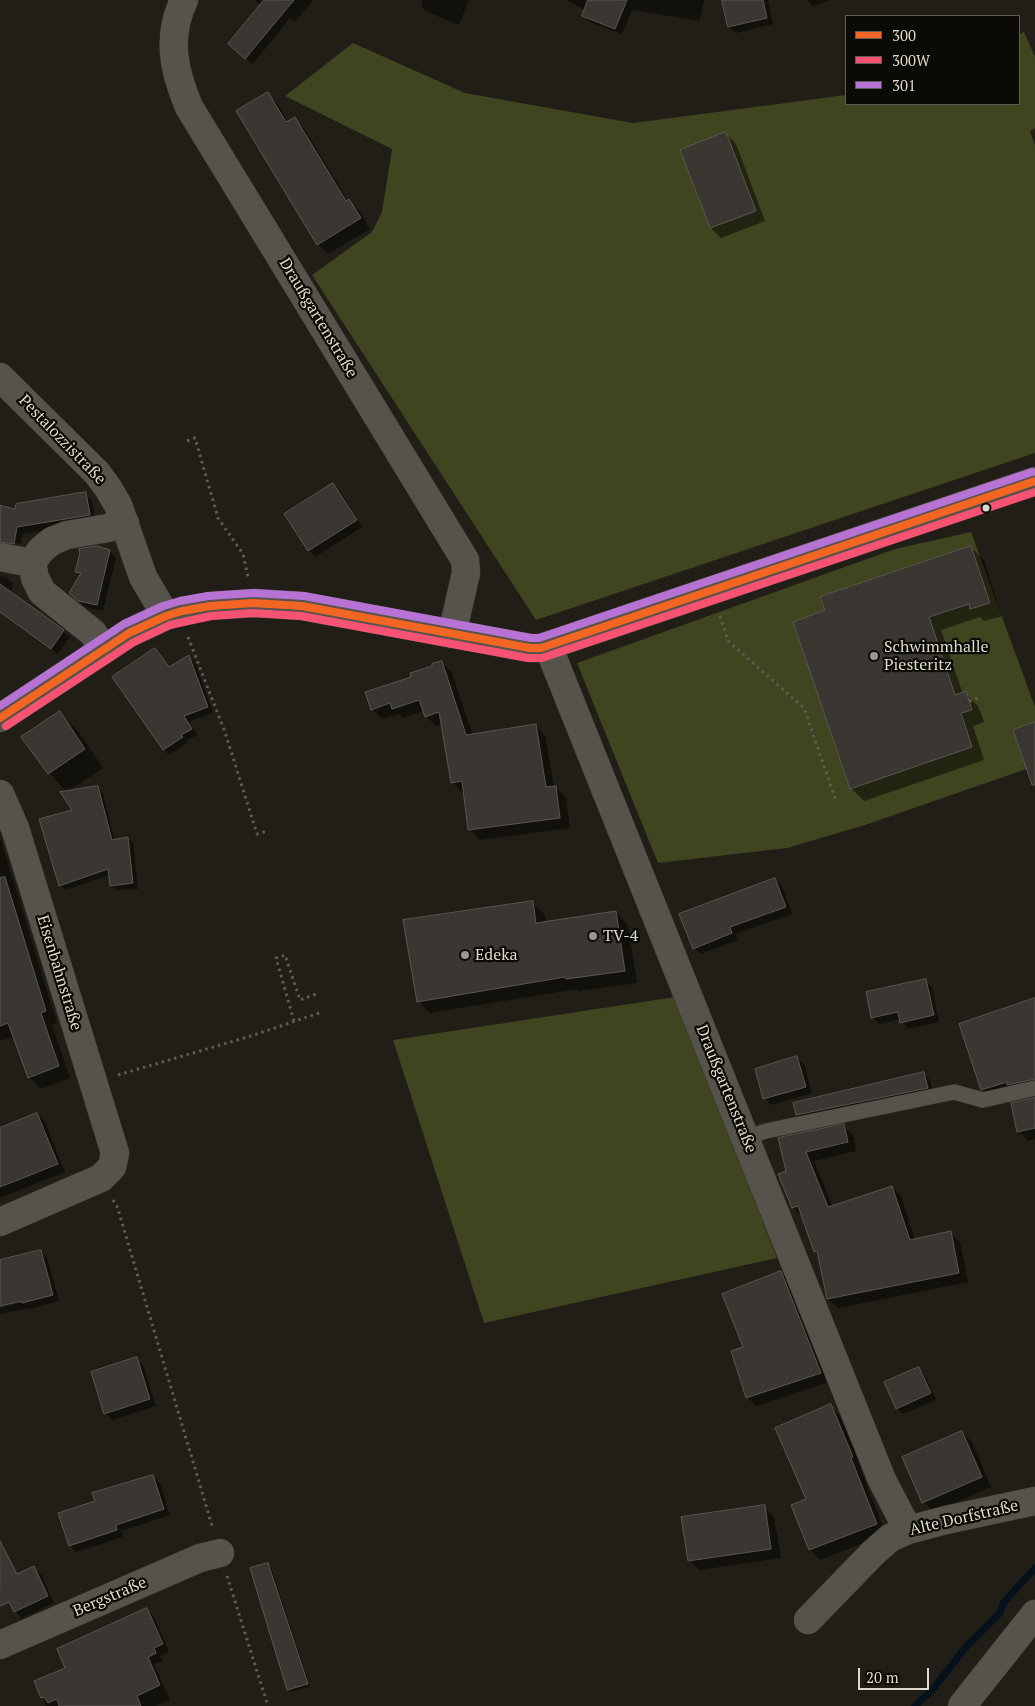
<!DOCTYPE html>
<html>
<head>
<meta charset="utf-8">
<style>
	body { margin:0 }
	#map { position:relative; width:1035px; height:1706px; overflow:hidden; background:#201e16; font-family:"PT Serif",serif }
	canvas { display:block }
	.legend { position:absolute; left:845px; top:15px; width:175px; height:90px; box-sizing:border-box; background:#0c0a05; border:1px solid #605d56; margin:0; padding:6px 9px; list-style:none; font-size:15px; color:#ddd9d0 }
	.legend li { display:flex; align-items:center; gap:10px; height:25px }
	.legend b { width:25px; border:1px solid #605d56 }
	.scale { position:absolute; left:858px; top:1668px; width:71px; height:22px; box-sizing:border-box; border:2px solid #ddd9d0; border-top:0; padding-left:6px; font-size:15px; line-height:18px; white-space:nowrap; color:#ddd9d0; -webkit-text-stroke:4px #0c0a05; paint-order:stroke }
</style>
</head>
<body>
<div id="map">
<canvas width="1035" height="1706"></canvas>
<ul class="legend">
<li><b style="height:6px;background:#f26522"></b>300</li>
<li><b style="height:6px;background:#f65372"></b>300W</li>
<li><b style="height:6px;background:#b673d3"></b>301</li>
</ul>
<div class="scale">20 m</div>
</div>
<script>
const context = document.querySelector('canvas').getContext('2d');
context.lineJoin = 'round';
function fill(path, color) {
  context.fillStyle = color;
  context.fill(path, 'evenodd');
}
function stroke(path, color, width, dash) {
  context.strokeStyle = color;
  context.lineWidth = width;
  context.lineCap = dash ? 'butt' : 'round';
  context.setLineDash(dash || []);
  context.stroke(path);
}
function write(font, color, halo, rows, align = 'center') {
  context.font = font + ' "PT Serif",serif';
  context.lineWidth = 4.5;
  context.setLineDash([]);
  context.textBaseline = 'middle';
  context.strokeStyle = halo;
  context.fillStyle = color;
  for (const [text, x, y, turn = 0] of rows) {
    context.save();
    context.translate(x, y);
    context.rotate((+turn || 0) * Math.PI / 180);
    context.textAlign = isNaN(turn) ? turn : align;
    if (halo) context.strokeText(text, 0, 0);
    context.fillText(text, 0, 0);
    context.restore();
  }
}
const green = new Path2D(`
	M1024,32L1035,57V128L1030,131L1035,145V453L536,620L312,275L372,232L382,212L392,149L285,96L353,43L465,93L633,123L846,95V104H1019V34Z
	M971,532L1035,707V766L865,825L787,848L658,863L577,663L895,549Z
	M675,997L777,1258L484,1323L393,1040Z`);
const shadow = new Path2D(`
	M254,0H313L295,22L290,18L253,64L236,51L261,6Z
	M423,0H469L459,25L427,12L421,6Z
	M566,0H704L700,21L632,10L622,34L590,22L583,15L585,10Z
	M723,0H768L773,24L736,33L729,26Z
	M807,0H830L813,7Z
	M267,93L277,103L288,122L294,118L304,128L348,201L359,210L370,229L328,254L318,244Z
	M726,134L736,144L765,221L721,238L711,228Z
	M333,485L340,491L362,527L315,557L309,550Z
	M85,493L92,500L95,522L23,534L21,544L0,539V504L17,508Z
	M971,547L984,560L1002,616L984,621L980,617L941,630L963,694L965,693L978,706L984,722L973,726L984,760L864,801L851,788L827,611Z
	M110,551L116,558L103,611L85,607L77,600L81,576L77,571Z
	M0,576L6,577L13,584L11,593L63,631L70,637L58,654L0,611Z
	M155,649L170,668L189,656L195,662L213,713L189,722L197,735L186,741L187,743L169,755L164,750Z
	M442,663L452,673L473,736L535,725L545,735L554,787H556L566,797L570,828L480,840L470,829L465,792H462L452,782L443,724L436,726L426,716L424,711L403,718L399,714L382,719L372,709L413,678Z
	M60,713L78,731L103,768L67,792L49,773Z
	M98,788L103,793L115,841L127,838L133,843L138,889L116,890L111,885L110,875L66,890L60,885L74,811Z
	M0,837L57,1023L52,1025L70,1078L41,1089L29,1077L14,1037L0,1041Z
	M775,879L782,886L792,914L735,934L738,940L701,954L694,948Z
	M532,903L545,915L546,922L616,913L628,925L637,983L579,991L577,989L430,1013L418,1001Z
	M925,981L932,987L939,1022L908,1029L901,1019L879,1024L872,1017Z
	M1035,1000V1090L991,1098L982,1089Z
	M797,1058L804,1064L812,1093L771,1105L765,1098Z
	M924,1074L930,1080L933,1094L803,1121L797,1115Z
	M1035,1098V1139L1028,1141L1019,1131Z
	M37,1114L45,1122L65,1172L0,1198V1128Z
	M843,1126L853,1135L856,1151L814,1161L833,1207L891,1187L901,1196L915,1240L950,1233L960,1242L968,1282L838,1308L828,1299L819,1256L815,1252L803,1217L793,1207L788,1171L780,1139Z
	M41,1251L47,1258L59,1301L30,1309L28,1308L0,1314V1308L28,1301L27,1299L0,1305V1270Z
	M780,1273L789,1281L829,1382L756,1406L747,1397L745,1348Z
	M136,1359L143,1365L156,1406L112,1420L105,1413Z
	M919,1368L925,1375L936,1400L903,1414L897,1408Z
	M830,1406L840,1416L862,1467L860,1468L886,1534L820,1560L810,1550L793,1506L808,1500Z
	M962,1432L972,1442L991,1487L934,1512L924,1502L904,1458Z
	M153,1477L160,1483L170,1515L121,1531L123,1537L76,1552L70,1545L97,1502Z
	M764,1507L774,1517L781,1558L699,1570L689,1560Z
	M268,1564L271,1567L310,1687L291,1692L288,1689Z
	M34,1568L41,1574L54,1603L22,1618L15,1611Z
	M147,1610L154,1617L169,1652L160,1656L163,1661L154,1664L170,1700L155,1706H46L36,1682L66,1668Z`);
const stream = new Path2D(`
	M915,1706L933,1689L966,1647L999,1614L1004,1602L1035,1568`);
const building = new Path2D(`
	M264,0H294L245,59L228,44Z
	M588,0H627L615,29L582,16Z
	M722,0H763L767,18L728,27Z
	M268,92L286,122L295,117L346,201L349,199L361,218L317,245L236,111Z
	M726,132L756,211L710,228L680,150Z
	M333,483L357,520L308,551L284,514Z
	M86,492L90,515L17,527L14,544L0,542V505L15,509L16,504Z
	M97,546L110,550L97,605L78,601L69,593L81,573L75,572L80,553L79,549Z
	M971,546L990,603L970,609L969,604L929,617L955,695L966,691L972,710L961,713L972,747L850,789L793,622L825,610L820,597Z
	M0,584L64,630L51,649L0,612Z
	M155,648L169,667L189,655L208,707L184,716L192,729L181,735L183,737L163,750L112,677Z
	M442,661L466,735L536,724L546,787L556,786L560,818L468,830L462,781L451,783L439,712L425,717L419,700L392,709L390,703L371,710L365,692L411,677L410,673L432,666V664Z
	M60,711L85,749L48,774L21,737Z
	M1035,722V785H1032L1013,730Z
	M98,786L112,840L128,837L133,883L110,886L108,869L59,886L39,819L72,810L60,792Z
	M5,877L46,1011L41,1013L59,1066L28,1078L8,1023L0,1026V878Z
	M775,878L786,907L730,927L732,933L693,949L679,914Z
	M533,901L536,923L616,911L625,971L566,979L565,977L417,1002L403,920Z
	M926,979L934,1015L900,1023L898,1012L871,1018L866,992Z
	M1035,998V1079L1007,1085V1082L981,1090L959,1024Z
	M797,1056L806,1087L763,1099L755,1069Z
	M924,1072L928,1088L796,1115L793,1103Z
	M1035,1098V1128L1017,1132L1011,1103Z
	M37,1113L58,1164L0,1187V1128Z
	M844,1124L848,1142L806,1152L828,1207L892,1186L910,1240L951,1231L959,1273L827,1299L817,1251L814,1252L798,1206L792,1208L778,1174L786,1171L778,1138Z
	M41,1250L53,1295L22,1303L21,1301L0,1306V1260Z
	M781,1271L821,1373L746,1398L731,1351L743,1347L722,1294Z
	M137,1357L150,1399L104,1414L91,1372Z
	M919,1367L931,1393L896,1409L884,1382Z
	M831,1404L853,1457L851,1458L877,1524L809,1550L791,1505L806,1499L775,1428Z
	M962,1431L982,1477L922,1503L902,1457Z
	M153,1475L164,1509L116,1525L117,1530L69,1546L58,1513L95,1501L92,1493Z
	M765,1505L771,1549L688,1561L681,1517Z
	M0,1541L17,1574L34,1566L48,1596L14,1612L9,1602L0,1606Z
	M268,1563L308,1684L287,1690L250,1568Z
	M147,1608L163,1644L154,1648L156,1653L148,1657L160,1685L137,1696L141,1706H59L57,1699L48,1703L44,1697L41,1698L34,1681L65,1668L57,1649Z`);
const path = new Path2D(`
	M187,441L195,438L218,518L243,554L248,577
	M720,616L728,641L804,708L836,801
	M188,637L225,732L257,834L267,831
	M969,701L981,697
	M294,1021L276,958L285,955L300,1000L316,994
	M118,1075L251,1036L322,1012
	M113,1200L117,1206L213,1529
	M227,1576L268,1706`);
const lane = new Path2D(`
	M745,1138L766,1131L954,1092L983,1100L1035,1088`);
const street = new Path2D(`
	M184,0C166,38 174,71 189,107L465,560L466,573L452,634
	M0,377L97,473L108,488L118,505L143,577L166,616
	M0,557L32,563
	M548,646L882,1480L908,1530
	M103,649L93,633L42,592L35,578L32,563L40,551L52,541L67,535L108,528L125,523
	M0,718L129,633L166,616L182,611L210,606L253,603L302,606L530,648H541L1035,481
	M0,794L15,828L115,1153L112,1167L101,1178L0,1222
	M808,1620L873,1553L890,1538L908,1530L946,1520L1035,1501
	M0,1645L200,1558L220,1553
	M962,1706L1035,1614`);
const bus1 = new Path2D(`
	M0,718L129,633L166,616L182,611L210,606L253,603L302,606L530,648H541L1035,481`);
const bus2 = new Path2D(`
	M6,726L134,642L170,625L211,616L253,613L301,616L528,658H542L1035,492`);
const bus3 = new Path2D(`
	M0,706L124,624L163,606L180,601L208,596L254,593L304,596L531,638H539L1032,472`);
const markers = [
	[986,508,4.5,"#ddd9d0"],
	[874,656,5,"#9b988f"],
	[593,936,5,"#9b988f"],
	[465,955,5,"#9b988f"]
];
const streetNames = [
	["Draußgartenstraße",318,318,59],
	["Pestalozzistraße",62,440,46],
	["Eisenbahnstraße",59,973,73],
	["Draußgartenstraße",726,1089,68],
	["Alte Dorfstraße",964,1518,-13],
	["Bergstraße",110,1597,-23]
];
const poiNames = [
	["Schwimmhalle",884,647],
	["Piesteritz",884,665],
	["TV-4",603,936],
	["Edeka",475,955]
];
fill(green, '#3e451f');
fill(shadow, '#0007');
stroke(stream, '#05111b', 7);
fill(building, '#3a3632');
stroke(building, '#5a5651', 1);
stroke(lane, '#3c3a34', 16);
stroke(street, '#3c3a34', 29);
stroke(path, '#5e5c57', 3, [2.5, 4]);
stroke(lane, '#56534c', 15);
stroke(street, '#56534c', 28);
stroke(bus1, '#f26522', 8);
stroke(bus2, '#f65372', 8);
stroke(bus3, '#b673d3', 8);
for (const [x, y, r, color] of markers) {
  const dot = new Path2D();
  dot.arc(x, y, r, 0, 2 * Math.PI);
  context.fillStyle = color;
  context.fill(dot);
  stroke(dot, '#0c0a05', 2);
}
write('16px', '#ddd9d0', '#0c0a05', streetNames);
write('16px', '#ddd9d0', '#0c0a05', poiNames, 'left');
</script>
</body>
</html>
